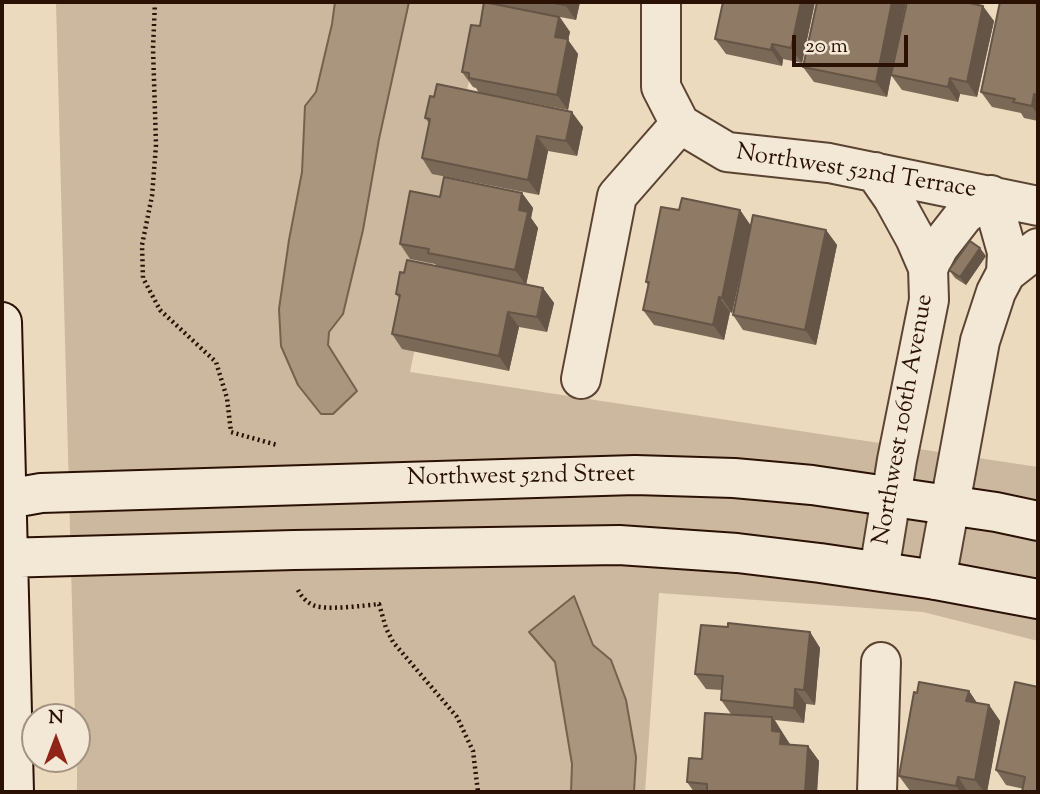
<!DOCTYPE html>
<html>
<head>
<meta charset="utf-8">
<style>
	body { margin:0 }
	#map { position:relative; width:1040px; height:794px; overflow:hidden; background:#ecdabe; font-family:"Sorts Mill Goudy",serif }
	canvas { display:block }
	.frame { position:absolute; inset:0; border:4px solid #2b1104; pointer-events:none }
	.north { position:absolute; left:21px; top:703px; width:70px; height:70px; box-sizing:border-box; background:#f3e7d5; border:2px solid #a39181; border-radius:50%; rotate:0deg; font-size:19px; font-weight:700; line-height:28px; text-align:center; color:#2b1104 }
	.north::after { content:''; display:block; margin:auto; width:24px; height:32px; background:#8f2418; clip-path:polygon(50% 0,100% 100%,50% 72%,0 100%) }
	.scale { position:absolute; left:792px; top:35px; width:116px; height:32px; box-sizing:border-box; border:4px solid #2b1104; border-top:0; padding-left:9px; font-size:21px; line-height:24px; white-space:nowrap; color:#2b1104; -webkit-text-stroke:5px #f3e7d5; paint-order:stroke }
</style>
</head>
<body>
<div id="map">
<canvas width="1040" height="794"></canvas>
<div class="frame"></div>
<div class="north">N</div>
<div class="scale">20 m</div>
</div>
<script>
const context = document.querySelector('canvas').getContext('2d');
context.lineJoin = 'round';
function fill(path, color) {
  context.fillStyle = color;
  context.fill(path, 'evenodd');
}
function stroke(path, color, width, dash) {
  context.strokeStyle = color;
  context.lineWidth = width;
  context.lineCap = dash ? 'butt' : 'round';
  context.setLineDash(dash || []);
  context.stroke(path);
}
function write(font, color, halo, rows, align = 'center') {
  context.font = font + ' "Sorts Mill Goudy",serif';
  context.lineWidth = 7;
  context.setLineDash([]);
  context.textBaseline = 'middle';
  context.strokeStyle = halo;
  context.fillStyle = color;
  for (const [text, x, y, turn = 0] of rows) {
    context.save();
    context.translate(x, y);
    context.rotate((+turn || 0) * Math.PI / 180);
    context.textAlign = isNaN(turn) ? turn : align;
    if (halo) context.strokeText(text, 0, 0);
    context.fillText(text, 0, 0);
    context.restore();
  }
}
const green = new Path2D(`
	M56,2H485L410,372L1038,467V641L923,612L659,593L645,792H77V717H75Z`);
const water = new Path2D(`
	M335,2H409L379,139L363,230L343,314L329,332L328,345L357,391L333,414H321L298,385L281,346L279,309L289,240L302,172L305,106L316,92L332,24Z
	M574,596L593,645L611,660L626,700L636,757L634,792H571L572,764L555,662L529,632Z`);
const path = new Path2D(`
	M155,2L153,48L156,145L152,196L142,245L143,278L160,310L216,362L227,398L231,432L277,445
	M298,590C302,598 310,606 320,607C336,609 362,606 379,604L386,628L393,642L457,717L473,751L478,792`);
const street = new Path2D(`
	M661,2V87L680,124L727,152L829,163L1038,206
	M875,172L893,198L915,238L928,268L929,300L897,460L879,571
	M991,195L1007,252L1006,273
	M928,268L939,247L964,215L991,195
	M581,379L617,196L680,124
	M936,580L980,341L996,292L1006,273L1038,248
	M877,792L881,662`);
const secondary = new Path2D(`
	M2,322L14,792
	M2,500L41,493L635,475L734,478L812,485L996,512L1038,521
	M2,558L294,550L619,545L737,553L820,563L936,580L1038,599`);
const wall = new Path2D(`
	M486,2H580L576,20L560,17L570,32L568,40L578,54L568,110L481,93L583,127L577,156L548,151L539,195L432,174L422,158L429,123L425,118L434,97L479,93L476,88L473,87L462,72L480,26Z
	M723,2H815L802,63L783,59L782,66L726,54L715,39Z
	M817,2H906L893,64L907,2H976L977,4L994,21L977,97L960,94L958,102L902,90L891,75L887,97L814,82L803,67Z
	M1038,2V121L1024,118L1021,113L992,107L981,92Z
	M522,193L533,208L531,218L538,228L526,285L543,288L554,303L547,332L519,327L509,371L402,349L392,334L400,299L396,294L404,273L437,266L435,264L410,259L400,244L440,197Z
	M740,210L751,226L732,313L730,312L724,340L654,325L643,310L648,285L646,282Z
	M826,230L837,245L816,345L743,330L733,315Z
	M986,256L966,285L955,278L949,270Z
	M728,627L810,632L820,648L815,705L806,704L804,723L775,720L790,745L808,746L819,761L817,792H694L687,782L731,714L721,700L722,690L706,689L695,674Z
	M1015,682L1038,792L1006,785L996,770Z
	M969,691L977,703L989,705L1000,721L987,792H916L910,791L899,776L917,693Z`);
const shadedWall = new Path2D(`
	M566,2H580L576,20L565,5Z
	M801,2H815L802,63L791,48Z
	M892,2H906L887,97L876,82Z
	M983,6L994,21L977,97L967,82Z
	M559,17L570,32L568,40L578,54L568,110L557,95L555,37Z
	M772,44L783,59L782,66L771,50Z
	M950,78L960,94L958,102L948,87Z
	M1034,94L1038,100V116L1032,106Z
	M572,112L583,127L577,156L566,141Z
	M537,136L548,151L539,195L528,180Z
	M522,193L533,208L531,218L538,228L526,285L515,270L519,210Z
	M740,210L751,226L732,313L722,298Z
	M826,230L837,245L816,345L805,330Z
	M980,248L986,256L966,285L960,277Z
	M543,288L554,303L547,332L537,317Z
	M719,297L730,312L724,340L713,325Z
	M508,312L519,327L509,371L499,356Z
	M810,632L820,648L815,705L804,690Z
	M795,689L806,704L804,723L794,708Z
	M969,691L979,706L966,701Z
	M989,705L1000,721L987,792H984L975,780Z
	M772,717L792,747L791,759L772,731Z
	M808,746L819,761L817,792H805Z
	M958,777L968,792H960L956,786Z`);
const building = new Path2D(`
	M484,2L559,17L555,37L568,39L557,95L469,78V73L462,72L471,25L480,26Z
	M547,2H566L565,5Z
	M723,2H801L791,48L772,44L771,50L715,39Z
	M817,2H892L876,82L803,67Z
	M907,2H965L983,6L967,82L950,78L948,87L891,75Z
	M1000,2H1038V95L1034,94L1032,106L1013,102L1015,99L981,92Z
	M437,84L572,112L566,141L537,136L528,180L422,158L430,119L425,118L430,96L434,97Z
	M444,177L522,193L519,210L528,212L515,270L428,253L429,249L400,244L410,191L440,197Z
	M682,198L740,210L722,298L719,297L713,325L643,310L649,282H646L661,207L679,210Z
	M753,215L826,230L805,330L733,315Z
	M970,241L980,248L960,277L949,270Z
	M407,260L543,288L537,317L508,312L499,356L392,334L400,295L396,294L400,272L404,273Z
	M728,623L810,632L804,690L795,689L794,708L721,700L723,676L695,674L701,625L728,627Z
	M919,682L969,691L966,701L989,705L975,780L958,777L956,786L899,776L914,692L917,693Z
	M1015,682L1038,687V792H1022L1025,777L996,770Z
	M705,713L772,717V731L781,732L780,744L808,746L805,792H726L707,791V784L687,782L689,758L702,759Z`);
const streetNames = [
	["Northwest 52nd Terrace",856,173,9],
	["Northwest 106th Avenue",905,420,-80],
	["Northwest 52nd Street",521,478,-1]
];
fill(green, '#cbb89e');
fill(water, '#aa967f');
stroke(water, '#77614e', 2);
stroke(street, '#5b4332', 42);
stroke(secondary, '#2b1104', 42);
stroke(path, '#2b1104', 4.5, [2, 3.5]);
stroke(street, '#f3e7d5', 38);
stroke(secondary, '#f3e7d5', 38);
fill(wall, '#7b6957');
fill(shadedWall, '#645547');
fill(building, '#8f7a65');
stroke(building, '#645547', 2);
write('24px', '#2b1104', '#f3e7d5', streetNames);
</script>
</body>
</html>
